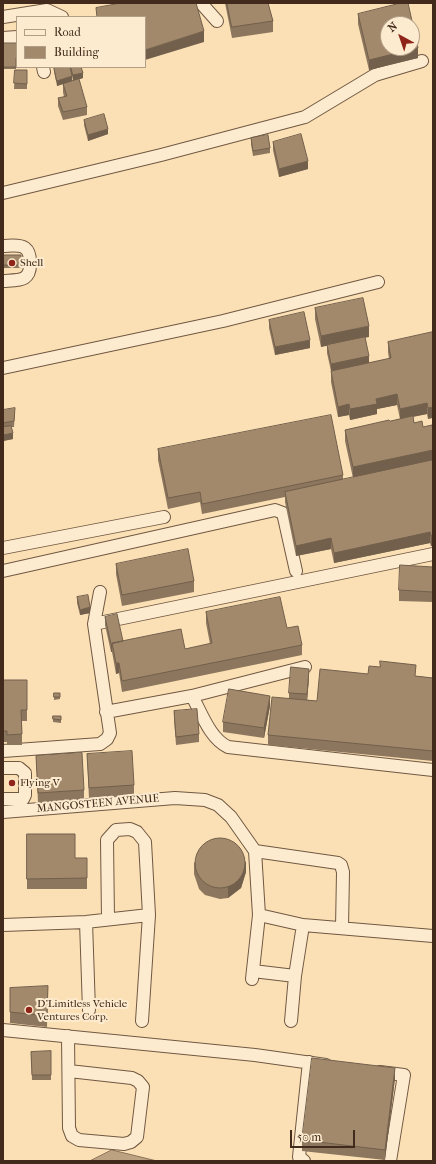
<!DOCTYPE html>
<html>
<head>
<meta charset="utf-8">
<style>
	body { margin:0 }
	#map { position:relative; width:436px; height:1164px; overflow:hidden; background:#fce0b5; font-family:"IM FELL French Canon",serif }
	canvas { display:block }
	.frame { position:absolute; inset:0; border:4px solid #422b1c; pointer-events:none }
	.legend { position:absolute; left:16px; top:16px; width:130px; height:52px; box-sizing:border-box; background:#fdebcf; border:1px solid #b29e87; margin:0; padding:5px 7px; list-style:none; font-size:12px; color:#422b1c }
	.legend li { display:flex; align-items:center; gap:8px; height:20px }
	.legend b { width:20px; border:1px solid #b29e87 }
	.north { position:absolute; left:380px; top:16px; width:40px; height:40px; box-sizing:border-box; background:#fdebcf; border:1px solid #b29e87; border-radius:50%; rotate:320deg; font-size:11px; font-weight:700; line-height:16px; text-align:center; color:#422b1c }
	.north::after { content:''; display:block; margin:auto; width:14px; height:18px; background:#8f2418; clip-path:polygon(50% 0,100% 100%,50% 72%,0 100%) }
	.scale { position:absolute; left:290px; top:1130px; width:65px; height:18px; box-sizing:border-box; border:2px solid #422b1c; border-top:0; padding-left:5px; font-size:12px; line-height:14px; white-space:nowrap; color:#422b1c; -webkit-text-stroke:3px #fdebcf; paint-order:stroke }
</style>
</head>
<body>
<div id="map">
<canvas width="436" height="1164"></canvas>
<div class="frame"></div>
<ul class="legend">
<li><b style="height:5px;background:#fdebcf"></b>Road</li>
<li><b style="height:11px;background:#a3896c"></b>Building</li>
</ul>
<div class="north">N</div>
<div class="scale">50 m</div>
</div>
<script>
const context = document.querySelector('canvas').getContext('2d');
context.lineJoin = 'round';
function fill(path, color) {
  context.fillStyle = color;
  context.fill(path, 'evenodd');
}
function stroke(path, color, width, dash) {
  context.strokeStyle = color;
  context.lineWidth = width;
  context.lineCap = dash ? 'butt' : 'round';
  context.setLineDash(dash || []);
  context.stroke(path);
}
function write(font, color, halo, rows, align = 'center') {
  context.font = font + ' "IM FELL French Canon",serif';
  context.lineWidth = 4;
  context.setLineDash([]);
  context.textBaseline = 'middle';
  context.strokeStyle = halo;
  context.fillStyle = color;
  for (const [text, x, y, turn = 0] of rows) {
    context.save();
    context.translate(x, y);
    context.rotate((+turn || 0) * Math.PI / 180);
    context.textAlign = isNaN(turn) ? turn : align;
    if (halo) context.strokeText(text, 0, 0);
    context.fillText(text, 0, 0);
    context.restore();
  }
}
const water = new Path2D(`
	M112,1150L157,1161H90Z`);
const minor = new Path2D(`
	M201,3L217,21
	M3,17L47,10L62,17
	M3,38L17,37
	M43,67L44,72
	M3,193L161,155L305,117L375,75L422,61
	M3,246C9,246 19,244 25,248C29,251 30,257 30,262C31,282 19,280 3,281
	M3,368L223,321L378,282
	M3,548L164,517
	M3,571L275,510L283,513L296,571
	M94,624L100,592
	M192,696L305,667
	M106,712L192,696C201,712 210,739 228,747L433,770
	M3,751L100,744L107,739L110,733L94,624L433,554
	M3,768H19L25,773V795L23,799H3
	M3,812L175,798L205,800L218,805L231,817L255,851L259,915L252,979
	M255,851L338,863L341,865L343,872L342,928
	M259,915L303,925L433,936
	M108,919L107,840L116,830L130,829L137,832L145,842L149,915L142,1021
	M86,922L89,1010
	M3,925L86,922L149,915
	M253,971L295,976
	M291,1021L295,976L303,925
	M3,1030L255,1055L326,1065
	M68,1036L69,1128L72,1136L79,1140L124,1144L131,1142L137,1137L143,1087L138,1081L132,1078L69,1071
	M380,1072L404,1075L390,1161
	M304,1161L299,1157L309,1062`);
const wall = new Path2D(`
	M225,3H268L273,21V32L232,38Z
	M358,14L418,58L369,70L358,24Z
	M3,43H17V61H16V69H3Z
	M54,67L72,81L87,107V115L63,120L58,106V98L64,97L63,92V84L57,86L54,71Z
	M71,67H81L83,78L73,81L71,71Z
	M15,70H27V89H14Z
	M84,120L108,134L88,141L84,125Z
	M251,138L270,148V153L253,156L251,144Z
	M273,142L308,169L279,177L273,150Z
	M3,255H21V268H3Z
	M315,308L369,337H365L369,363L389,359L388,352V342L433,332L428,419L427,414L413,417L414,423L423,427L433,430V546H431L430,543L334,563L331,549L296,556L285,502V497L202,514L200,502L168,509L158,460V449L343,475V480L353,478L345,441V430L400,419L397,405L377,409V414L350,420L349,415L338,417L331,382V371L327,353V345L321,347L315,319Z
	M269,320L310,348L275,355L269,328Z
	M3,410L15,413L14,427H11L13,439L3,441Z
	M116,564L194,581V592L122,606L116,574Z
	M433,567V602L399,601V590Z
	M77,597L90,613L80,615L77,603Z
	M206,612L287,628L302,645V655L122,692L119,673L116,674L112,652H111L105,625V617L123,641L185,649L210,644L206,623Z
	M368,674L416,676L433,678V761L268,745V735L289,699V693L309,677L307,700L317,701Z
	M3,680H27V721H22V745H7V742H3Z
	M54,693H60V699L54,700Z
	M270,706L264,738L223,732V722Z
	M174,711L199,734V742L176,745L174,719Z
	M53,716H61V723L53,722Z
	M87,754L134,785V796L89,799Z
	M36,756L84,790V800L38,803Z
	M27,834L75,858H87V889H27Z
	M194,863L246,872L241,888L228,898L220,899L205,895L199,889L194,874Z
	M48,986L47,1027L10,1023V988Z
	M51,1051V1080H32L31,1052Z
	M395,1078L385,1160L302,1151V1140Z`);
const shadedWall = new Path2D(`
	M204,31V42L145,60V50Z
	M418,48V58L369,70V60Z
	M83,73V78L73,81V75Z
	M72,76V81L57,86V81Z
	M108,129V134L88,141V135Z
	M308,161V169L279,177V169Z
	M369,326V337L321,347V336Z
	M310,340V348L275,355V347Z
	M369,356V364L331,372V364Z
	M397,394V405L377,409V414L350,420V409L376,399Z
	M427,403V414L400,419V409Z
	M349,404V415L338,417V407Z
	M433,407V418L428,419V408Z
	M13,433V439L3,441V435Z
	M433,450V461L353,478V467Z
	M430,532V543L334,563V553Z
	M433,535V546H431V536Z
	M331,538V549L296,556V546Z
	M90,607V613L80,615V610Z
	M111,644H112V652H111Z
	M116,663H119V673L116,674Z
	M309,669V677L307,703V694Z
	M270,696V706L264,738V728Z
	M246,861V872L241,888L228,898V887Z
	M395,1068V1078L385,1160V1150Z`);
const building = new Path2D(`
	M121,3H196L204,31L145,50V17H97L96,8Z
	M227,3H268L273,21L232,27Z
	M401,3H408L418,48L369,60L358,14ZM388,24H412V48H388Z
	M3,43H17V58H16V67H3Z
	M54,67H70L72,76L57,81Z
	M71,67H81L83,73L73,75Z
	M15,70H27V84L14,83Z
	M79,79L87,107L63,112L58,98L67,96L63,84Z
	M104,114L108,129L88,135L84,120Z
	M301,134L308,161L279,169L273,142Z
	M268,135L270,148L253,151L251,138Z
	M3,255H21V265H3Z
	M363,298L369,326L321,336L315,308Z
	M304,312L310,340L275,347L269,320Z
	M433,332V407L428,408L427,403L400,409L397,394L376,399L377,404L350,409L349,404L338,407L331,371L391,358L388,342Z
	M365,337L369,356L331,364L327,345Z
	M15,408L14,421L3,423V410Z
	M331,415L343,475L202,504L200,492L168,498L158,449Z
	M413,416L414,423L422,421L423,427L432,425L433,430V450L353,467L345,430L389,420L390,421Z
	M11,426L13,433L3,435V427Z
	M433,460V535L431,536L430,532L334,553L331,538L296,546L285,492Z
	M188,549L194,581L122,595L116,564Z
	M400,565L433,567V592L399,590Z
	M88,595L90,607L80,610L77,597Z
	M280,597L287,628L298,626L302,645L122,681L119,663H116L112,643L181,629L185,649L212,643L206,612Z
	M117,614L123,641L111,644L105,617Z
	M380,661L416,665L415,676L433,678V751L268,735L272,697L317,701L320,669L368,674L369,666L380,667Z
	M291,667L309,669L307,694L289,693Z
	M3,680H27V710H21L22,734L7,735V731H3Z
	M229,689L270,696L264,728L223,722Z
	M54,693H60V697H54Z
	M197,709L199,734L176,737L174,711Z
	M53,716H61V720L53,719Z
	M132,751L134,785L89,788L87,754Z
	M82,753L84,790L38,793L36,756Z
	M27,834H75V858H87V878L27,879Z
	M195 863a25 25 0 1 1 50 0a25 25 0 1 1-50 0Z
	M48,986L47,1016L10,1012V988Z
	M51,1051V1075H32L31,1052Z
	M312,1058L395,1068L385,1150L302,1140Z`);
const markers = [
	[12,263,4,"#8f2418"],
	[12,783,4,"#8f2418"],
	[29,1010,4,"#8f2418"]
];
const poiNames = [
	["Shell",20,263],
	["Flying V",20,783],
	["D'Limitless Vehicle",37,1004],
	["Ventures Corp.",37,1017]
];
const streetNames = [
	["MANGOSTEEN AVENUE",98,804,-5]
];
fill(water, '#bda281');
stroke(water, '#8c7259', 1);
stroke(minor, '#705842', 14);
stroke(minor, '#fdebcf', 12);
fill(wall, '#8c765d');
fill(shadedWall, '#72604c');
fill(building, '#a3896c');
stroke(building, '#72604c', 1);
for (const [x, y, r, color] of markers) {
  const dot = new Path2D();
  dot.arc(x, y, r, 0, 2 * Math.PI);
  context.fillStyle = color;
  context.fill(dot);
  stroke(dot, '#fdebcf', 1.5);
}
write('11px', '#422b1c', '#fdebcf', poiNames, 'left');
write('11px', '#422b1c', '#fdebcf', streetNames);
</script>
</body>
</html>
